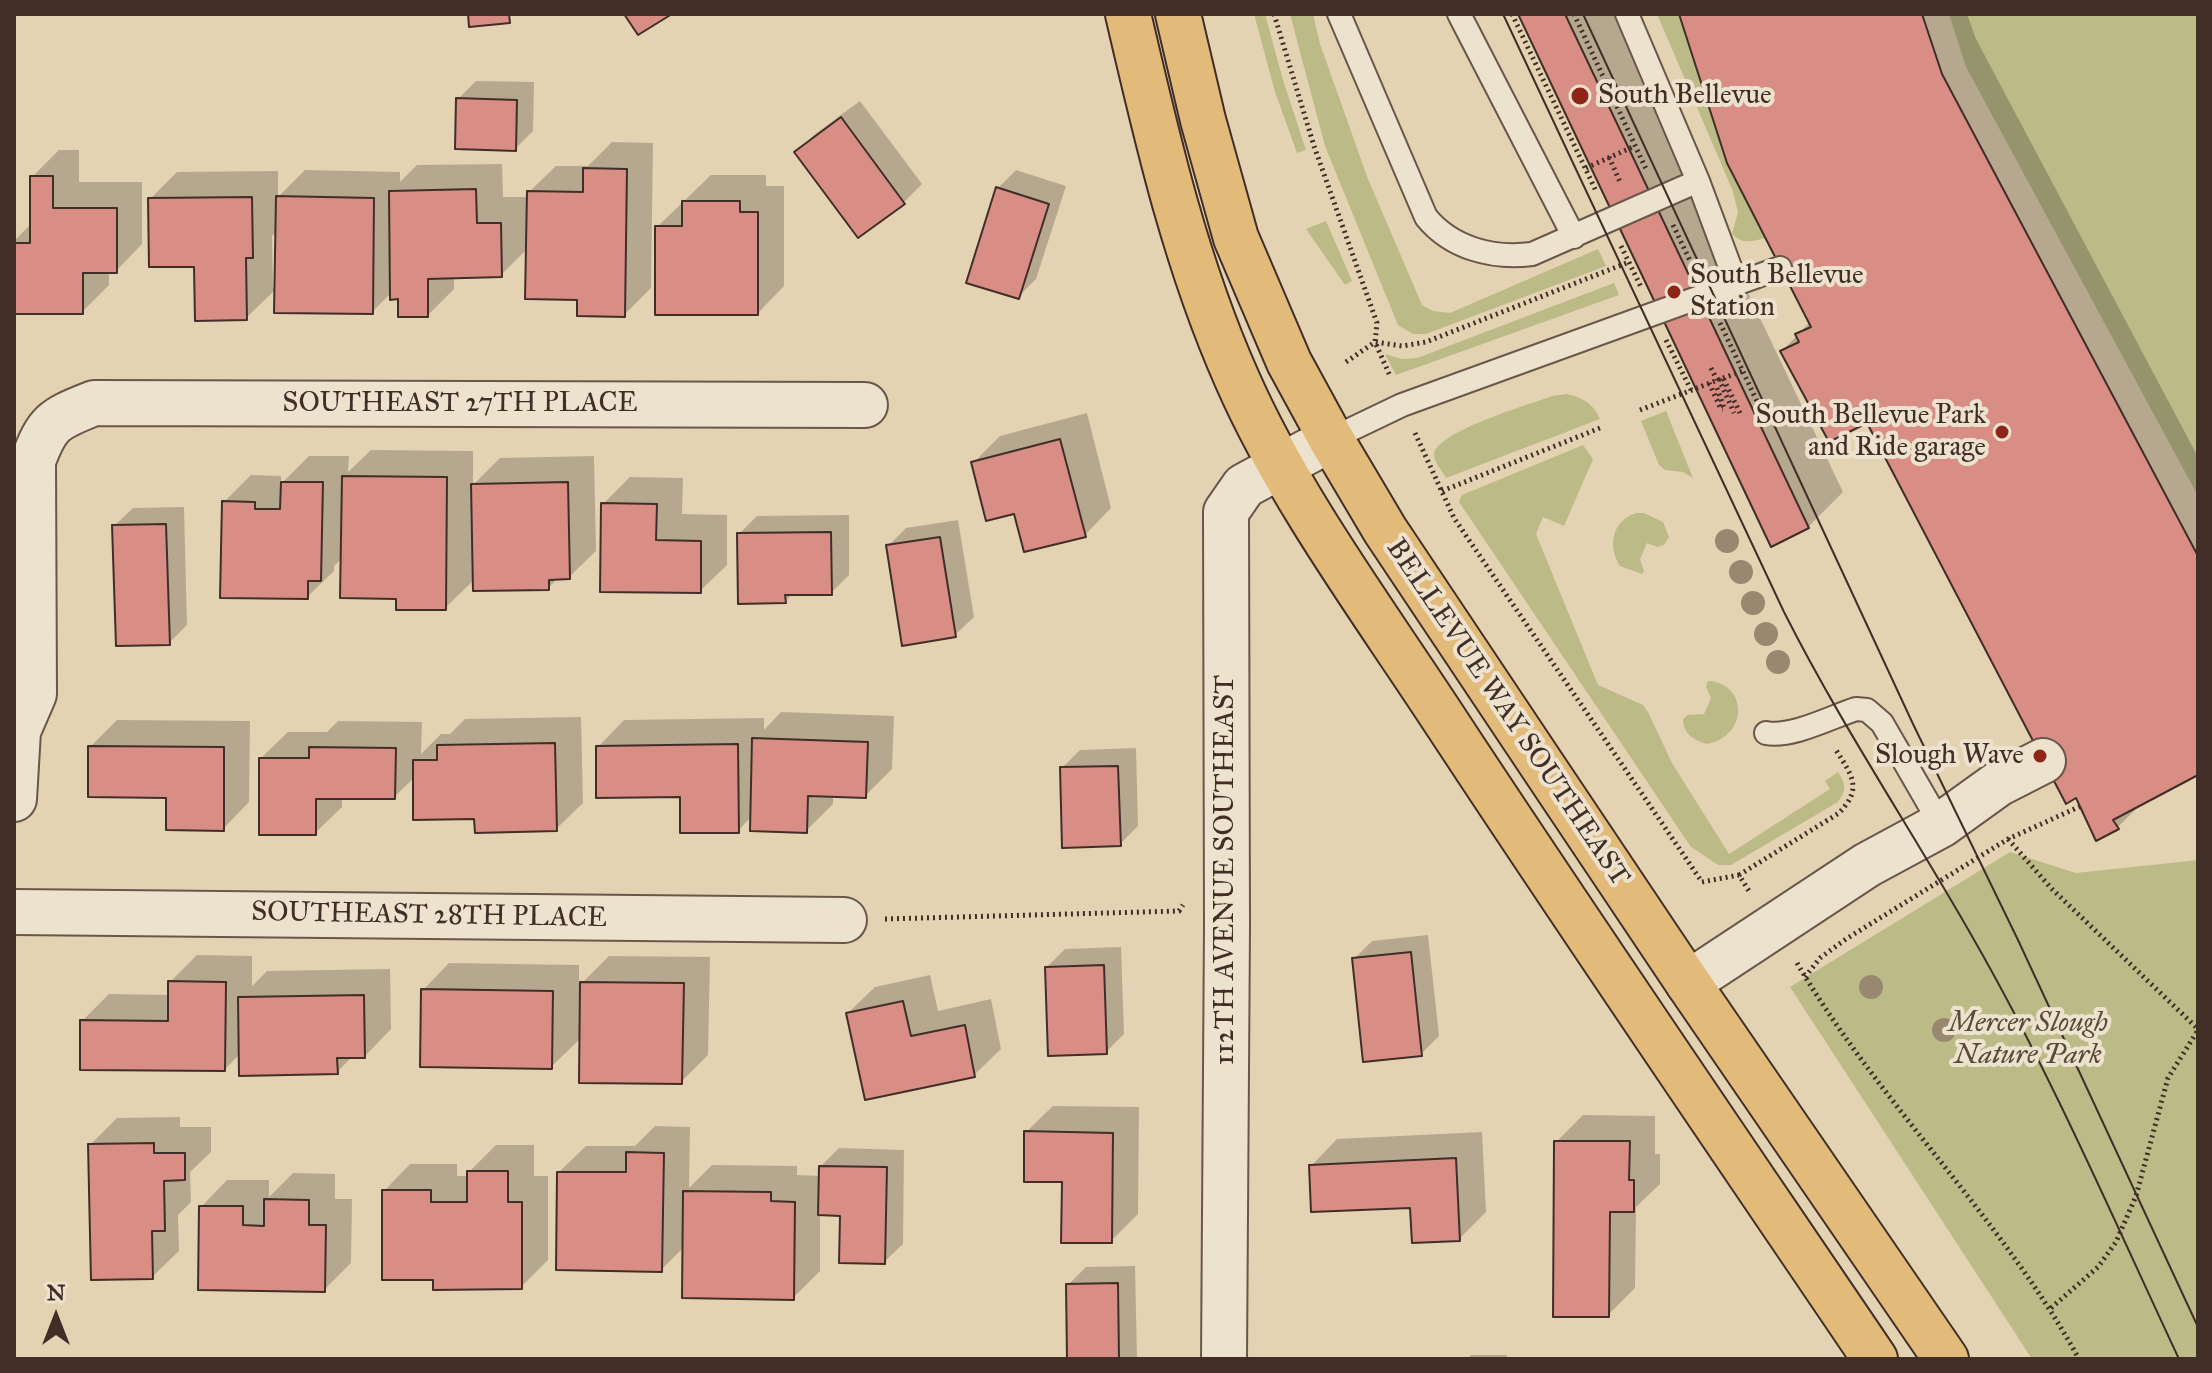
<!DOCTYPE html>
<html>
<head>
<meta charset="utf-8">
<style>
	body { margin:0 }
	#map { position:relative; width:2212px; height:1373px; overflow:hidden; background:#e4d3b3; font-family:"IM FELL Great Primer",serif }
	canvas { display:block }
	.frame { position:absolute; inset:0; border:16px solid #402e27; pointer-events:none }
	.north { position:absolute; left:16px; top:1277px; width:80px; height:80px; -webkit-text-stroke:6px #ede2ce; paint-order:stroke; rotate:0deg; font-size:22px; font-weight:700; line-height:32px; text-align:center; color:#402e27 }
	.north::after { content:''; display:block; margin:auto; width:28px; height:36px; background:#402e27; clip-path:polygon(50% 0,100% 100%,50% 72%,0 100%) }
</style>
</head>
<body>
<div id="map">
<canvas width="2212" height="1373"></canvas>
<div class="frame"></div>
<div class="north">N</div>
</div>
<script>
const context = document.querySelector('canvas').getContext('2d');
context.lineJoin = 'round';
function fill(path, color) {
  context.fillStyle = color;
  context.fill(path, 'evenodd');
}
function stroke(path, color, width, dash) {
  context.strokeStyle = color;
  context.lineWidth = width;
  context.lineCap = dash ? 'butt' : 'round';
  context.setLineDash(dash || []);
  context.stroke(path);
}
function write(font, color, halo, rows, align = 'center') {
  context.font = font + ' "IM FELL Great Primer",serif';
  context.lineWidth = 8;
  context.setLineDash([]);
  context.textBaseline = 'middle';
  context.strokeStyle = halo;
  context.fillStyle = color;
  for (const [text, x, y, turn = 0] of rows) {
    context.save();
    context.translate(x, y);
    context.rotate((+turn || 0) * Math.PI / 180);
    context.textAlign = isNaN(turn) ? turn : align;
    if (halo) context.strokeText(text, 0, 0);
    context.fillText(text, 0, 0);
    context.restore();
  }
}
const green = new Path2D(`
	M1254,14H1265L1283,80L1306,150L1297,153L1275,92Z
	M1290,14H1313L1320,44L1368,179L1422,305L1433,311L1450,313L1598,249L1606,266L1426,334H1413L1398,325L1325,146Z
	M1657,14H1679L1727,163L1765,238C1752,242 1742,244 1732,234L1738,212L1732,189Z
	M1949,14H2198V496L1966,67Z
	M1326,221L1352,281L1345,285L1306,229Z
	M1614,283L1619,295L1396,375L1385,354L1402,359L1417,358Z
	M1567,394C1583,398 1593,403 1600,419L1446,478C1443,472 1435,463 1434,456C1431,433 1533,403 1553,396Z
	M1666,411L1693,478L1683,472L1665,470L1659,465L1641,421Z
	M1583,445L1593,459L1564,526L1543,517L1536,534L1598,685L1643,705L1648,712L1672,763L1729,854L1830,789L1825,781L1838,772C1846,785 1847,790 1838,802L1731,865H1718L1691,847L1459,502L1462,495Z
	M1636,513H1644L1663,522L1669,537L1664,545L1657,547L1647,543L1640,559L1644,571L1642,574L1620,566C1607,546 1612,521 1636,513Z
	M1708,681C1746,682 1751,735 1707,744C1694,740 1683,734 1683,719L1688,715L1704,714L1711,698L1706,687Z
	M2010,852L2076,873L2198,860V1359H2032L1790,987Z`);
const shadow = new Path2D(`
	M1521,14H1615L1843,492L1808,527Z
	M1681,14H1967L1976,39L2198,457V773L2143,802L2117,828L2077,796L1868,420L1782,351L1810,322Z
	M476,81L534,82L533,131L515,149L458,99Z
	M860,101L922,184L904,202L858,236L797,152L815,134Z
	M612,142L653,143L651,288L624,315L579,298L528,248L501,275L454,276V289L428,315L392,292L372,312L278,231L272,236L273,288H277L246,318L196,264L150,199L177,172L278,171V197L305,170L400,172V182L417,165L502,164L503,197H529V192L556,166H588Z
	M59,150H79V182H142V244L116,271H109V285L82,312H14V241L32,223V177Z
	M1016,170L1066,186L1036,279L1018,297L998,188Z
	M711,175H766V186H784V286L758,313L657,227Z
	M1087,413L1111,508L1085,535L1015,511L973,463L1000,436Z
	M371,450L473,451V485L500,458L594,456L596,551L569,577L558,578L548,588L475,579L445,608L398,597L343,557L334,566V571L307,597L224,502L251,475L281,476V484L309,456H349L348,472Z
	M630,477L683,478L682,514L727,515V565L700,591L603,504Z
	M184,507L187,625L169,643L114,526L133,508Z
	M849,515V575L831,593H793L785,602L739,534L757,516Z
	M958,520L974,617L955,635L888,546L906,528Z
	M781,712L894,716L892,769L865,796L833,795V804L806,831L752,816L738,831L598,747L624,720L764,718V730Z
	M581,717L583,803L556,829L476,817L415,777L394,797H342V807L315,833L261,758L288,732H327L338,721L422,722L421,754L441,734H450L465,719Z
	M117,720L250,721L249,802L223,829L90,747Z
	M1136,748L1138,826L1120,844L1062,768L1080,750Z
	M1428,935L1439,1036L1421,1054L1354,959L1372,941Z
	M1121,947L1124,1034L1106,1052L1047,967L1065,949Z
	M197,955L252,956V986L267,971L390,969L391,1029L365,1056H353L337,1072L241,1053L225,1069L82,1021L109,994L170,995V982Z
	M609,956L710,957L708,1055L681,1082L582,1037L551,1067L423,990L449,963L579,965V986Z
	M930,975L938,1011L991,999L1001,1049L974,1075L848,1013L875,987Z
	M1053,1106L1139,1107L1138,1214L1111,1241L1026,1132Z
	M1583,1115L1655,1116V1154H1660V1184L1636,1207L1635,1288L1608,1315L1556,1142Z
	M180,1117V1127H211V1152L190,1172L191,1202L178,1215L179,1251L152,1277L90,1145L117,1118Z
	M655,1126L690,1127L689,1188L712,1165L797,1166V1175L821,1176V1166L839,1148L904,1150L903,1244L884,1262L842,1214L820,1213V1271L793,1298L684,1247L661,1270L559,1172L586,1146H635Z
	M1482,1132L1486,1212L1459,1239L1412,1206L1311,1166L1337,1139Z
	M496,1145H534V1176H548V1260L521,1287L435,1278L384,1191L410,1164H457V1176H469V1172Z
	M293,1173L335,1174V1199H352L351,1263L324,1290L201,1207L227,1180H269V1197Z
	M1135,1266L1137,1359H1069L1068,1285L1086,1267Z
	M1471,1355H1507V1359H1467Z`);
const building = new Path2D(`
	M468,14H509L510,23L469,27Z
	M624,14H672L638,35Z
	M1518,14H1565L1809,528L1771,547Z
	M1679,14H1922L1942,74L2198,556V775L2113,820L2119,829L2096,841L2076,798L2066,804L1867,423L1829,442L1780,351L1799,342L1795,334L1811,327L1727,163Z
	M456,98L517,100L516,151L455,149Z
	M841,117L905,204L858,238L794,152Z
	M583,168L627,169L625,317L577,316V300L525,299L527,191L583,192Z
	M30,176H53V208H117V273H83V314H14V243H30Z
	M996,187L1049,204L1019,299L966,283Z
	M476,189L477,223H501L502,277L428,279V317H398V299L390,300L389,191Z
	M276,196L374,198L373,314L274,313Z
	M252,197L253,258H246L247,320L195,321L194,267H149L148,198Z
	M682,201H740V212H758V315H655V226H682Z
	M1060,439L1086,537L1024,552L1014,514L986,521L971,462Z
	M342,476L447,477L446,610H396V599L340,598Z
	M281,482H323L321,581H308V599L220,598L222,501L255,502V509H280Z
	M568,482L570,579L549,580V590L473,591L471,484Z
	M601,503L657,504L656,540L701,541V593L600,592Z
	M166,524L170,645L116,646L112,525Z
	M831,532L832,595H785L786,603L738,604L737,533Z
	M940,537L956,637L902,646L886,545Z
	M752,738L868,742L866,798L808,796L807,833L750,831Z
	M555,743L557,831L475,833L474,819L413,820V760H437V745Z
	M738,744L739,833H680V797L596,798V746Z
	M88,746L224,747V831L166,830V798L88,797Z
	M309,747L396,748L395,799H316V835H259V758H309Z
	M1118,766L1121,846L1062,848L1060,767Z
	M1411,952L1422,1056L1363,1062L1352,958Z
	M1104,965L1107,1054L1048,1056L1045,967Z
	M168,981L226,982L225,1071L80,1070V1020L168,1021Z
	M580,982L684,983L682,1084L579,1083Z
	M421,989L553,991L552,1069L420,1067Z
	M364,995L365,1058H337L338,1074L239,1076L238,997Z
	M903,1001L911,1036L965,1025L975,1077L865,1100L846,1013Z
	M1024,1131L1113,1133L1112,1243H1061L1062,1182H1024Z
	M1554,1141H1630L1629,1180H1634V1212H1610L1609,1317H1553Z
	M154,1143V1153H185V1180L164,1181L165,1231H152L153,1279L91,1280L88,1144Z
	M626,1152L664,1153L662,1272L556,1270L557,1172H626Z
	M1456,1158L1460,1241L1412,1243L1410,1208L1311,1212L1309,1165Z
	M819,1166L887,1167L885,1264L839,1263L840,1216L818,1215Z
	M467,1171H508V1202H522V1289L433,1290V1280H382V1190H431V1202H467Z
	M683,1191L771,1192V1201L795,1202L794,1300L682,1298Z
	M264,1199L309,1200V1225H326L325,1292L198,1290L199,1206H243V1225L264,1226Z
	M1118,1283L1119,1359H1067L1066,1284Z`);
const path = new Path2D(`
	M1274,14L1314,146L1377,323L1375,342L1390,376
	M1512,14L1596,191
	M1574,14L1646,169
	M1609,157L1620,182
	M1586,168L1635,146
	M1673,225L1693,267
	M1621,246L1641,287
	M1720,323L1763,414
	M1666,340L1691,390
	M1346,362L1375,342L1402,346L1426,342L1629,262
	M1711,368L1717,380
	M1723,378L1743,371
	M1719,379L1734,413
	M1709,383L1721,409H1723
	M1717,388L1724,408
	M1640,410L1723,378L1740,413
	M1415,433L1454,518L1702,882L1739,875L1749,891
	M1442,491L1600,428
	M2008,839L2052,889L2198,1029
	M1739,875L1839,813C1863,788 1852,776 1836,750
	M885,919L1179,911L1183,905
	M1797,963C1879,1103 2001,1217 2079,1359
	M1805,977L1820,958L1846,939L2008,839L2081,806
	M2051,1308L2098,1267L2116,1242L2136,1196L2168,1078L2198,1030`);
const lane = new Path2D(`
	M1339,14L1426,217C1451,248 1492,259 1532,254L1698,181
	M1459,14L1574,237
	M1627,14L1698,181L1736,283
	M1331,439L1402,405L1780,268
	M1766,733C1792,738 1831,717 1856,709L1867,710L1882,723L1941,825`);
const street = new Path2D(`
	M14,799L18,731L34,694L33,461C48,420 55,419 94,403L865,405
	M14,912L844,920
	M1688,983L1867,865L1941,825L1998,784L2043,761
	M1224,1359L1227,926L1226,512L1244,486L1331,439`);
const primary = new Path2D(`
	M1128,14C1157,138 1185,262 1237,379C1289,498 1377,616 1448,725C1588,938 1732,1148 1875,1359
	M1178,14L1203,120L1236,238L1289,362L1331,439L1385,530L1546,771L1688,983L1946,1359`);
const tram = new Path2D(`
	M1503,14L1784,612C1841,725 1911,829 1973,938C2051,1074 2113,1218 2179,1359
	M1583,14L1913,724L2018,940L2198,1327`);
const trees = [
	[1727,541],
	[1741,572],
	[1753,603],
	[1766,634],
	[1778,662],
	[1871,987],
	[1944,1030]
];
const markers = [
	[1580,96,10,"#8f2418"],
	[1674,292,8,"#8f2418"],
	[2002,432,8,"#8f2418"],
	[2040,756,8,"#8f2418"]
];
const poiNames = [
	["South Bellevue",1598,96],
	["South Bellevue",1690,276],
	["Station",1690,308],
	["South Bellevue Park",1986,416,"right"],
	["and Ride garage",1986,448,"right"],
	["Slough Wave",2024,756,"right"]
];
const streetNames = [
	["SOUTHEAST 27TH PLACE",460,404],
	["BELLEVUE WAY SOUTHEAST",1507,713,56],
	["112TH AVENUE SOUTHEAST",1226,870,-90],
	["SOUTHEAST 28TH PLACE",429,916,1]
];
const parkNames = [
	["Mercer Slough",2028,1024],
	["Nature Park",2028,1056]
];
fill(green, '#bcba87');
fill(shadow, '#0003');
fill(building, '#d88d85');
stroke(building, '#402e27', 2);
stroke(lane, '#69574a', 26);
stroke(street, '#69574a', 48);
stroke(primary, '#402e27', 48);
stroke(path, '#402e27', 5, [2, 4]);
stroke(lane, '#ede2ce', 22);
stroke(street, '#ede2ce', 44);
stroke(primary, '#e2ba7a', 44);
stroke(tram, '#402e27', 2);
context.fillStyle = '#988870';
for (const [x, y] of trees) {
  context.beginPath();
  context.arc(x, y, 12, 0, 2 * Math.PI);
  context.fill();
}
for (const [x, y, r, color] of markers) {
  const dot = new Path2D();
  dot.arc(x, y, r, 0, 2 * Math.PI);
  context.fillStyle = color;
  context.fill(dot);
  stroke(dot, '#ede2ce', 3);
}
write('28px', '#402e27', '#ede2ce', poiNames, 'left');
write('28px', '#402e27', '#ede2ce', streetNames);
write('italic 28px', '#594a3a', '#ede2ce', parkNames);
</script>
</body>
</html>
